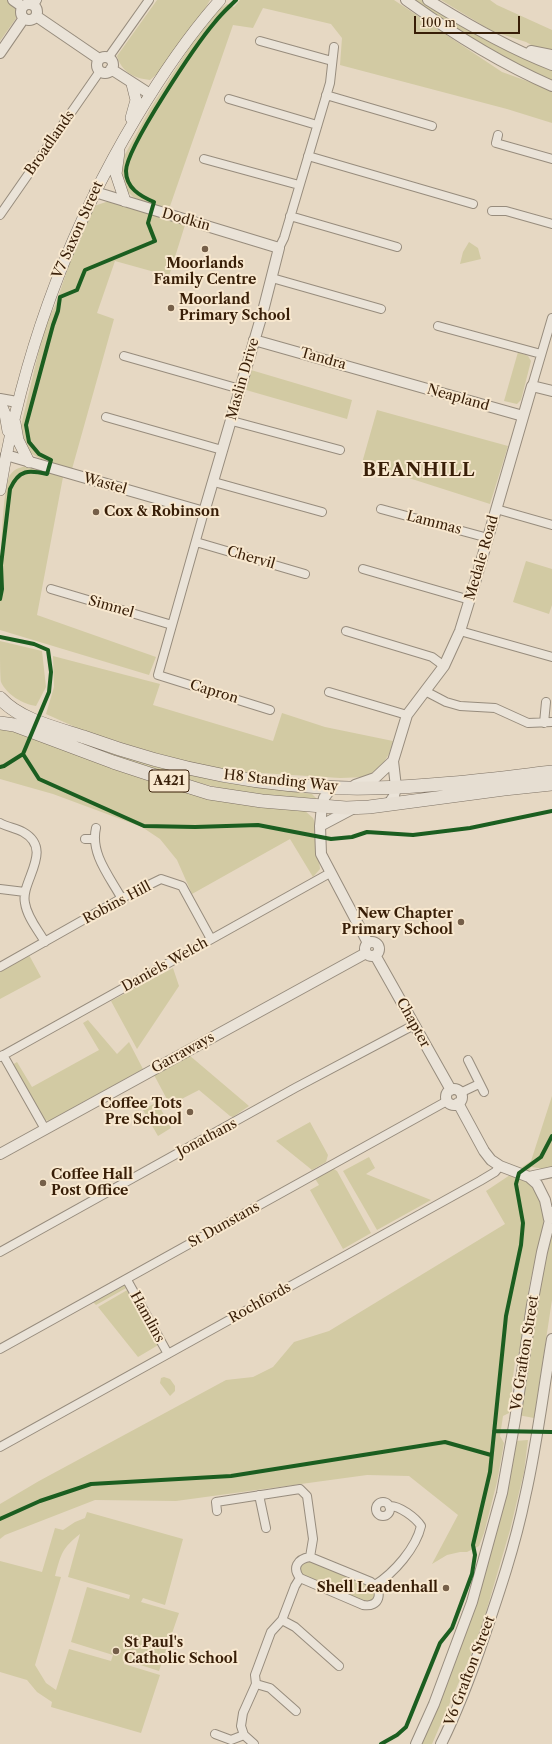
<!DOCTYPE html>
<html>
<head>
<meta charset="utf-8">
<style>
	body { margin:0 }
	#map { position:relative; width:552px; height:1744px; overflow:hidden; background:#e6d8c3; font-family:"Libre Caslon Text",serif }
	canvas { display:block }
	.scale { position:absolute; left:414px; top:16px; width:106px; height:18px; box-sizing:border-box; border:2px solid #381e07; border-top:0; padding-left:5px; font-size:12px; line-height:14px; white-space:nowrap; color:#381e07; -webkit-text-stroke:3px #f8e8cf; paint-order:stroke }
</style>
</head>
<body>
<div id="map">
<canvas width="552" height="1744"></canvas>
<div class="scale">100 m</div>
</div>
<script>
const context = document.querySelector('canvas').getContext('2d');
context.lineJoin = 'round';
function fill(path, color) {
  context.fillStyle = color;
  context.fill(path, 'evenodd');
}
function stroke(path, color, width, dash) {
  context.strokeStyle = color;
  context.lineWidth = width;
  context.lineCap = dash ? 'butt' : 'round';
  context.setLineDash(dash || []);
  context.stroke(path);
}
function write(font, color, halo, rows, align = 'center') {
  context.font = font + ' "Libre Caslon Text",serif';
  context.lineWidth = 4;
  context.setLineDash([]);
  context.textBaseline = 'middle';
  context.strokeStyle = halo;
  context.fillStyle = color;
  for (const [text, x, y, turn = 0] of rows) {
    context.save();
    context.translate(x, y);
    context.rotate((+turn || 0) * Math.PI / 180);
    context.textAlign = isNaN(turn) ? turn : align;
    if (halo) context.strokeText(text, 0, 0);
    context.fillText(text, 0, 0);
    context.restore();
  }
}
const green = new Path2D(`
	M0,0H29L0,41Z
	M157,0H210L201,16L157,74L150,80C133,78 122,72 117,56Z
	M240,0H394L502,72L552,90V123L507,109L340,65L342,38L331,24L263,8L253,28L233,25L169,209L147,204L133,197L125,189L121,183L123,158L150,109L200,31L215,12L227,4L234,7Z
	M414,0H423L434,8L552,70V80C502,62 457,31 414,0Z
	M441,0H490L497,5L552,30V51L540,50L526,42L492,31Z
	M109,201L185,225L169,276L115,261L97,313L114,319L72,469L41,459L30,453L23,444L21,426L45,325L55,306L72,256L94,206Z
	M469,242L478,248L481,259L460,264L463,252Z
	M518,352L528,356L531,361L521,400L517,404L504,401Z
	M251,370L352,400L347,419L246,390Z
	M377,410L508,446L490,504L362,463Z
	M29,466L39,468L63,477L37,615L156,657L149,675L0,630C0,602 0,493 10,475C15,468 21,467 29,466Z
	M526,561L552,569V605L549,614L513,602Z
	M0,641L42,651L46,687L36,706C23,704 7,695 1,682C0,676 0,649 0,641Z
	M53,656L160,684L153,705L273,741L282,713L325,727L393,741L389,754L384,762L368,777L340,778L228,771L178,760L84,731L46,714L54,687Z
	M0,726L112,765L304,810L313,818L315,823L320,869L313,877L290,839L192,894L177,860L160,839L142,827L53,794L0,779Z
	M46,731L216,781L312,794L317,799C296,797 274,797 253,794C181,783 113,756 46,731Z
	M29,955L41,977L0,999V971Z
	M173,968L179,986L137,1049L111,1001Z
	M88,1020L117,1054L129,1042L143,1069L49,1121L45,1120L12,1065L17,1062L32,1087L99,1050L83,1023Z
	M189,1055L249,1106L233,1117L230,1116L199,1090L170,1105L153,1073Z
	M552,1096V1166L546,1169L531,1167L526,1178L538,1189L543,1211L544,1223L529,1287L521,1348L515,1362L512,1384V1396L509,1413L503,1416L500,1436L504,1443L497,1482L484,1533L479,1546L467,1552H460L447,1555L432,1564L458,1515L409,1476L367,1475L176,1501L95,1500L5,1535L0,1539V1504L39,1481L226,1380L253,1377L273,1367L294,1342L329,1331L505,1224L486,1191L531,1161Z
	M157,1102L171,1128L158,1136L143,1110Z
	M310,1122L328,1155L326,1162L312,1170L276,1141Z
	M369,1157L375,1168L366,1174L431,1200L377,1230L343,1171Z
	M332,1168L337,1171L371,1233L343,1249L310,1190L319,1185L314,1177Z
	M552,1227V1300L534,1418L518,1415L535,1310Z
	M123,1285L128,1287L96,1305L92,1301Z
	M129,1289L160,1344L138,1357L98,1307Z
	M164,1377L170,1379L175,1386V1391L170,1396L160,1383L161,1378Z
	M528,1440L524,1472L510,1530L479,1636L432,1744H418L442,1689L515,1441Z
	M87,1512L183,1539L165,1605L143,1598L141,1602L179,1613L159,1671L125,1660L124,1664L160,1675L141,1733L51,1707L52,1702L37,1692L27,1680L0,1672V1561L42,1572L55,1528L63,1530L75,1522L85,1518ZM80,1534L68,1577L130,1595L129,1599L87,1587L71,1642L113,1655L111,1661L69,1649L56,1690L46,1683L35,1665L61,1577L55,1576C61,1554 62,1548 80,1534Z
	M310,1560L370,1585L375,1590V1599L368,1603L301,1576L299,1566L301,1564Z`);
const minor = new Path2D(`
	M34,5L37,0
	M260,41L332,61
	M108,58L149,0
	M326,95L432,126
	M229,99L317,125
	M498,135L496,143L552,159
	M308,156L473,204
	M204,159L299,185
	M492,211H506L552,224
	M0,215L100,71
	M290,216L397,247
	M279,248L284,238L330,83L334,47
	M272,278L381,309
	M438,326L541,354
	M124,356L240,389
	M532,386L552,318
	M106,417L222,450
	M232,421L340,450
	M214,482L322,512
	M381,509L488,538
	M496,509L552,525
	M204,512L158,675L270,710
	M196,542L305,574
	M363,569L470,600
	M51,589L172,625
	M346,631L432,657L444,666
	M460,631L552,657
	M425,691L446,702L460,706L495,708L528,723L552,722
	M329,692L407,715
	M544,723L546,702
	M0,823C7,827 16,828 23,832C55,850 20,881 25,903C27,917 38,930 45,942
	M96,828C90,854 110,877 122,899
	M85,839H93
	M0,889L25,892
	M0,967L122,898L161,879L182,886L211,939
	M3,1055L45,1129
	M0,1057L330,873
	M468,1060L484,1092
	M460,1093L479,1084
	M0,1252L295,1088L414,1025
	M127,1280L168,1354
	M0,1349L447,1101
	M0,1447L480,1181L495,1172L500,1166
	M259,1495L266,1528
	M376 1509a7 7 0 1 1 14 0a7 7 0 1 1-14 0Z
	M217,1511L216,1502L300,1489L307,1496L313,1539L310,1557
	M310,1557L371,1582C384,1591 380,1608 363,1605L300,1578C292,1568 297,1559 310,1557Z
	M375,1585C394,1573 416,1548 421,1526C416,1518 399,1505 389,1506
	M282,1620L295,1627L339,1666
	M256,1684L270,1688L296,1711
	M215,1734L231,1740L244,1735
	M254,1744L244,1735L241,1726L243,1713L256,1684L255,1675L271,1632L282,1620L295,1586L300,1578`);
const tertiary = new Path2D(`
	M13,0L23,7
	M406,0C453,34 499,63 552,86
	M428,0C468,25 508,48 552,65
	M21 12a8 8 0 1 1 16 0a8 8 0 1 1-16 0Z
	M36,16L99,59
	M531,51L552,55
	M0,53L24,18
	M97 65a8 8 0 1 1 16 0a8 8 0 1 1-16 0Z
	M111,69L150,94
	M254,340L523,416
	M0,399L17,402
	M6,455L204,512L263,311L279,248L95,192
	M355,785L375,778L393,761
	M332,787L324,798L322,806L320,826L321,854L368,943
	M388,805L394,796L396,787L393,761L407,715L444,666L460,631L476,579L532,386L552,391
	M320,826L354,808
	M365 949a7 7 0 1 1 14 0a7 7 0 1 1-14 0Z
	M375,955L451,1090
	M446 1097a8 8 0 1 1 16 0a8 8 0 1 1-16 0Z
	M458,1103L484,1151L491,1160L500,1166L529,1177L537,1184L545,1200L549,1219
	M0,1154L366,953
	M529,1177L552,1172
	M416,1744L434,1704L472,1602L502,1493L515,1420L532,1305L542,1252L552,1212
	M441,1744C458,1710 471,1675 483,1640C499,1593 515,1546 525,1497C537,1445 543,1392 552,1339`);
const secondary = new Path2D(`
	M131,118L136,100L132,84
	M119,152L116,174L125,201
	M0,402L5,414L8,431
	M15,423L18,440L29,462
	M0,490C22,357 67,233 136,118C161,76 188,36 220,0`);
const trunk = new Path2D(`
	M0,698C20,720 56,728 84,737C175,770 274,790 371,788C432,787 492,779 552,772
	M0,723L14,725L113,762L174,782L209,793L262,801L346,808L369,807L504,789L552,784`);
const cycleway = new Path2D(`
	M0,599L2,589L1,565L10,489C19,469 29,470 47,474L51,460L39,454L29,442L26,425L53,325L58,311L60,297L77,290L85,270L155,241L148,223L154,202C140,196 126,188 126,171C126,148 197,43 215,22C221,14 229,7 236,0
	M0,637L34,644L48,650L51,672L49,692L23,754L4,766L0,767
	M23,754L39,779L144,826L195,827L258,825L331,839L352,837L367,832L413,835L470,828L552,811
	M494,1431L552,1432
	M0,1519L40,1501L91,1484L231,1476L445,1442L491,1455
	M381,1744L397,1735L406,1727L440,1643L452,1628L472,1574L475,1555L473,1545L490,1472L506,1316L521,1245L523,1223L516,1184L519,1173L541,1157L552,1136`);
const markers = [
	[205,249,4,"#755f49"],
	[171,308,4,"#755f49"],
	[96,512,4,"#755f49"],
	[461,922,4,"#755f49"],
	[190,1112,4,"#755f49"],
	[43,1183,4,"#755f49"],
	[446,1588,4,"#755f49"],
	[116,1651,4,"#755f49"]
];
const shields = [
	[169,781,40]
];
const shieldNames = [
	["A421",169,781]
];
const streetNames = [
	["Broadlands",50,143,-55],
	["Dodkin",186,220,16],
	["V7 Saxon Street",78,230,-66],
	["Tandra",323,359,16],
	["Maslin Drive",243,379,-74],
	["Neapland",458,398,16],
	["Wastel",105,484,16],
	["Lammas",434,523,15],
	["Chervil",251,558,16],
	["Medale Road",482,558,-74],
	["Simnel",111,607,16],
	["Capron",214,692,17],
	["H8 Standing Way",281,781,6],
	["Robins Hill",117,903,-28],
	["Daniels Welch",165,965,-29],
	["Chapter",413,1023,61],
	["Garraways",183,1053,-29],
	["Jonathans",207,1138,-28],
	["St Dunstans",224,1225,-29],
	["Rochfords",260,1303,-29],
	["Hamlins",147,1317,61],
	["V6 Grafton Street",525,1353,-81],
	["V6 Grafton Street",470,1671,-69]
];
const poiNames = [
	["Moorlands",205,264,"center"],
	["Family Centre",205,280,"center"],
	["Moorland",179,300],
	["Primary School",179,316],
	["Cox & Robinson",104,512],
	["New Chapter",453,914,"right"],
	["Primary School",453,930,"right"],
	["Coffee Tots",182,1104,"right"],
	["Pre School",182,1120,"right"],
	["Coffee Hall",51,1175],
	["Post Office",51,1191],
	["Shell Leadenhall",438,1588,"right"],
	["St Paul's",124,1643],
	["Catholic School",124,1659]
];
const districtNames = [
	["BEANHILL",419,471]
];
fill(green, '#d2caa3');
stroke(minor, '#978c7d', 10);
stroke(tertiary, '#978c7d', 12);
stroke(secondary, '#7e7264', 12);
stroke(trunk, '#7e7264', 14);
stroke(minor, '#eae3d8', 8);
stroke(tertiary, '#eae3d8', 10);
stroke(secondary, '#eae3d8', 11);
stroke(trunk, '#e6ded2', 13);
stroke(cycleway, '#1b5e20', 4);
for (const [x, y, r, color] of markers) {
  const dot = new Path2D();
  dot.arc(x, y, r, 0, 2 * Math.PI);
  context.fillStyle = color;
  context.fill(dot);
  stroke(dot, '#f8e8cf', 1.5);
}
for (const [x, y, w] of shields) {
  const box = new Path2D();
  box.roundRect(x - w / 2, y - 11, w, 22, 3);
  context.fillStyle = '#f8e8cf';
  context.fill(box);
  stroke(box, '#381e07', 1);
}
write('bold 13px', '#381e07', null, shieldNames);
write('14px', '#381e07', '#f8e8cf', streetNames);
write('bold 14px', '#381e07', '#f8e8cf', poiNames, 'left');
context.letterSpacing = '1px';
write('bold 18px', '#381e07', '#f8e8cf', districtNames);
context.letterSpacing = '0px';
</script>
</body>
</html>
